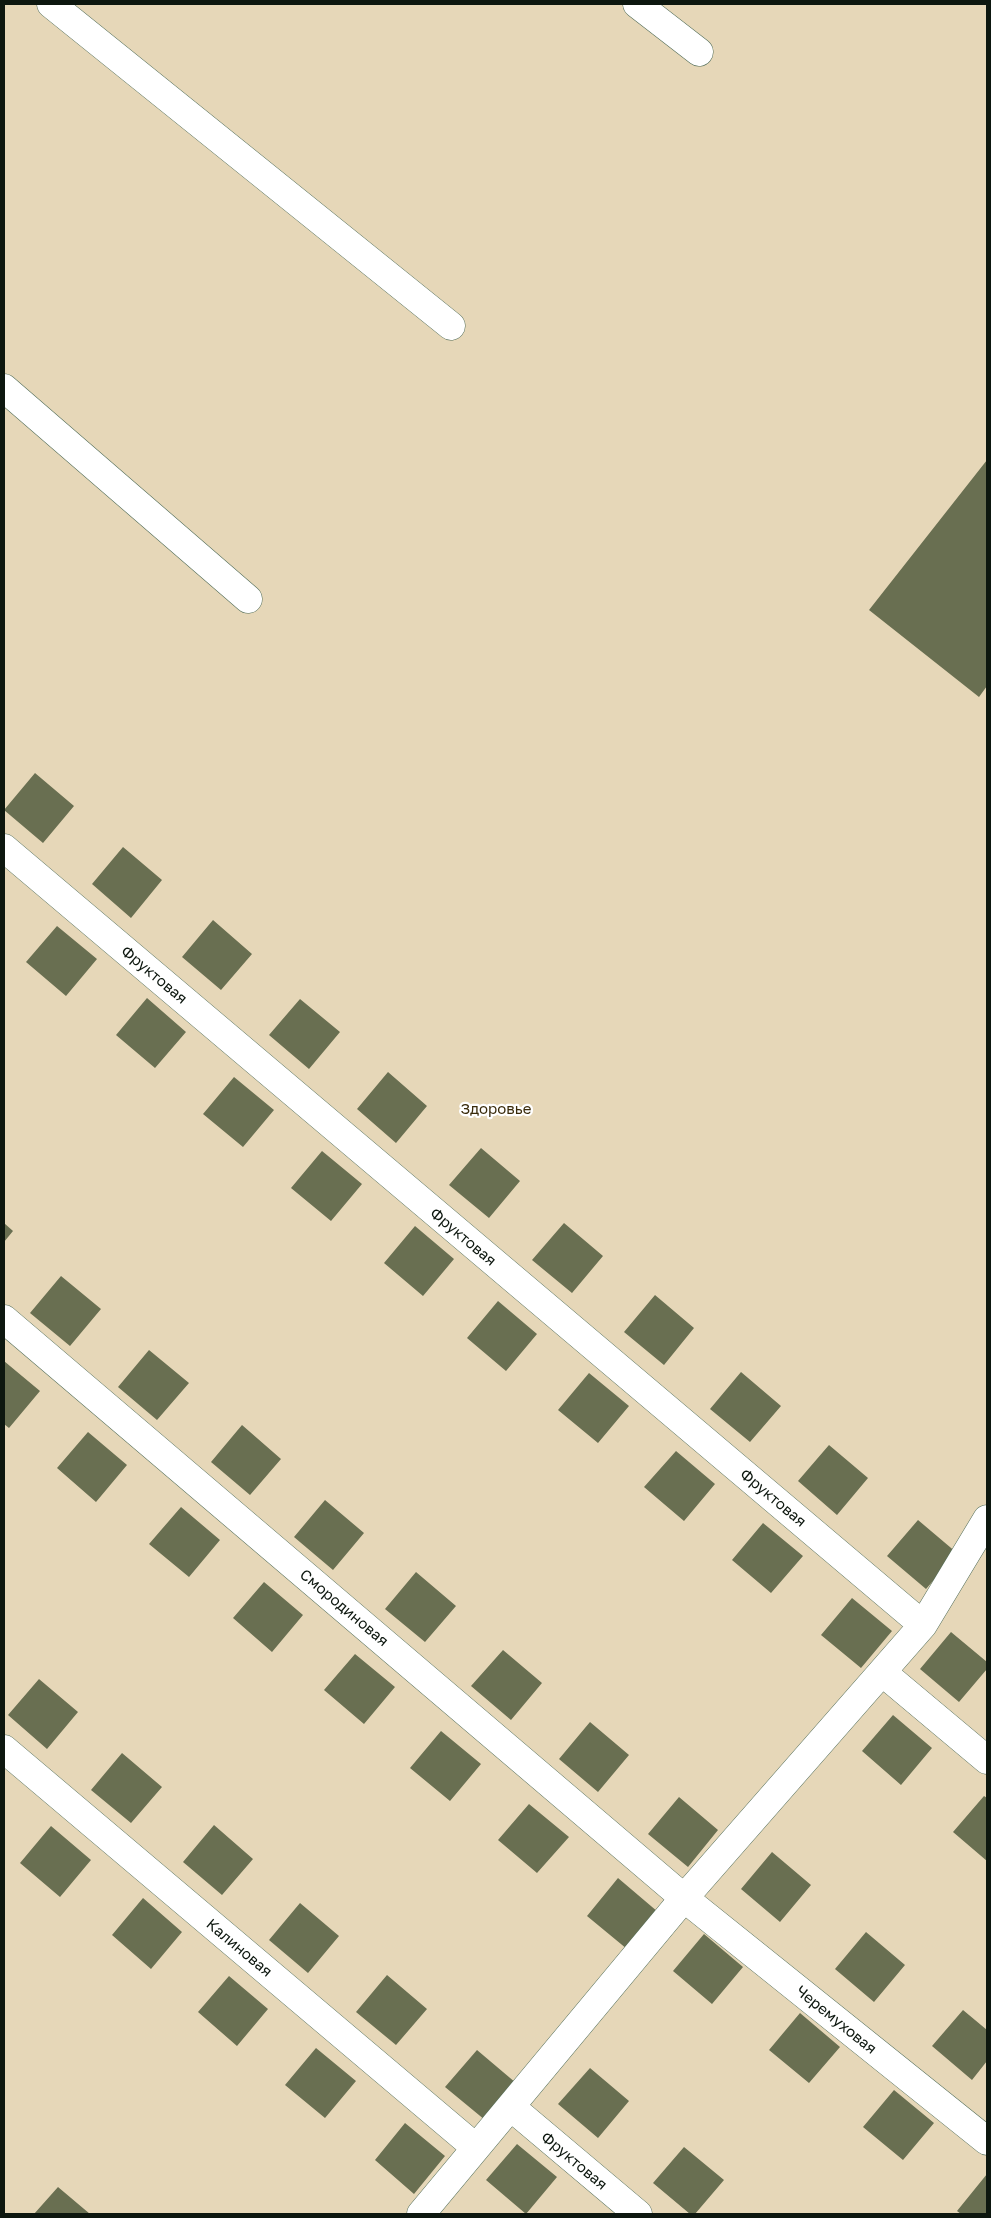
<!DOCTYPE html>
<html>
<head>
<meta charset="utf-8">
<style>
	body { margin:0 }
	#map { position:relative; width:991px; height:2218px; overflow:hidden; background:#dbf9e0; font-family:"Golos Text",sans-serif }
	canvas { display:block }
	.frame { position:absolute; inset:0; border:5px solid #0d170f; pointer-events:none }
</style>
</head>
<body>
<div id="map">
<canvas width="991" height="2218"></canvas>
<div class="frame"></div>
</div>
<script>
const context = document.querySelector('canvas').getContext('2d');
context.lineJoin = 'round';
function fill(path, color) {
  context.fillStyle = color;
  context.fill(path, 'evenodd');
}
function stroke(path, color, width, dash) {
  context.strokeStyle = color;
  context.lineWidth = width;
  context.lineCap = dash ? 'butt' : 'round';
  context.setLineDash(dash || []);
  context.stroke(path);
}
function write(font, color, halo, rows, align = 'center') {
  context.font = font + ' "Golos Text",sans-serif';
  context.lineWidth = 4.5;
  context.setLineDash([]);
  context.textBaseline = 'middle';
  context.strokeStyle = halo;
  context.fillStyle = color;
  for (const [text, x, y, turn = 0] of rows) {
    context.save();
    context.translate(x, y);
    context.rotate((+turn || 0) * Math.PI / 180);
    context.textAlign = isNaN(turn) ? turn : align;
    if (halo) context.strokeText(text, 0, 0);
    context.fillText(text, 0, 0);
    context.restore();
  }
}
const green = new Path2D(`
	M4,4H987V2214H4Z`);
const building = new Path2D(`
	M987,460V686L979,697L869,610Z
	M35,773L74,806L43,843L4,810Z
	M123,847L162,880L131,918L92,884Z
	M213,920L252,954L221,990L182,957Z
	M57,926L97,959L66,996L26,962Z
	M147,998L186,1032L155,1068L116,1035Z
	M300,999L340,1032L309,1069L269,1035Z
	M388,1072L427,1106L396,1143L357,1109Z
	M234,1077L274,1110L243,1147L203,1114Z
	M481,1148L520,1181L489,1218L449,1185Z
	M322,1151L362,1184L331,1221L291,1188Z
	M4,1223L13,1231L4,1242Z
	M564,1223L603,1256L572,1293L532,1260Z
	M415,1226L454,1259L423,1296L384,1263Z
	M61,1276L101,1309L70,1346L30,1313Z
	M655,1295L694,1328L664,1365L624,1332Z
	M498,1301L537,1334L506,1371L467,1338Z
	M149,1350L189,1383L157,1420L118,1387Z
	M4,1361L40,1391L9,1428L4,1424Z
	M741,1372L781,1406L750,1442L710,1409Z
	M589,1373L629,1406L598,1443L558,1410Z
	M242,1425L281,1459L250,1495L211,1462Z
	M88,1432L127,1465L96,1502L57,1468Z
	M829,1445L868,1478L837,1515L798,1481Z
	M676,1451L715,1484L684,1521L644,1487Z
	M325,1500L364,1533L333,1570L294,1537Z
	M181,1507L220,1540L189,1577L149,1544Z
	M918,1520L957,1553L926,1589L887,1556Z
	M763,1523L803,1556L771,1593L732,1560Z
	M416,1572L456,1606L425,1642L385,1609Z
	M264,1582L303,1615L272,1652L233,1618Z
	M852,1598L892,1631L861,1668L821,1635Z
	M951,1632L987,1662V1669L959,1702L920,1669Z
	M503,1650L542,1683L511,1720L471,1686Z
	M355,1654L395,1687L364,1724L324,1690Z
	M39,1679L78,1712L47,1749L8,1715Z
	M893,1715L932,1748L901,1785L862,1751Z
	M590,1722L629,1755L598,1792L559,1759Z
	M441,1731L481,1764L450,1801L410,1768Z
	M122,1753L162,1787L131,1823L91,1790Z
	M984,1796L987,1798V1861L953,1832Z
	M679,1797L718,1830L688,1867L648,1834Z
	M529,1804L569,1837L537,1873L498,1840Z
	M214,1825L253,1859L222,1895L183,1862Z
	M51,1826L91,1860L60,1897L20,1863Z
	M772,1852L811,1885L780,1922L741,1889Z
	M618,1878L658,1912L627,1949L587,1916Z
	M143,1898L182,1932L151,1969L112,1935Z
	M300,1903L339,1936L308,1973L269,1940Z
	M866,1932L905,1965L874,2002L835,1969Z
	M704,1934L743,1967L712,2004L673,1971Z
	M387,1975L427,2009L396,2045L356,2012Z
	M229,1976L268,2009L237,2046L198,2012Z
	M963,2010L987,2030V2061L972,2080L932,2046Z
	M800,2013L840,2047L809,2083L769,2050Z
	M316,2048L356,2081L325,2118L285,2085Z
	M477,2050L516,2083L485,2120L445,2087Z
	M590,2068L629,2101L598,2138L558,2104Z
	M894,2090L934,2123L903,2160L863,2127Z
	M405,2123L445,2156L414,2194L375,2160Z
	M517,2144L557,2177L526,2214L486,2180Z
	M684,2147L724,2180L695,2214H690L653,2183Z
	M987,2174V2214H961L957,2211Z
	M58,2187L90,2214H34Z`);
const minor = new Path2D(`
	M51,4L451,326
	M637,4L699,52
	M4,388L248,599
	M4,848L923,1625
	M4,1319L684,1898L987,2141
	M882,1672L987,1760
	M4,1749L475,2147
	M511,2107L638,2214
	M421,2214L684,1898L923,1625L987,1519`);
const streetNames = [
	["Фруктовая",154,975,40],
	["Фруктовая",463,1237,40],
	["Фруктовая",773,1498,40],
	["Смородиновая",344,1608,40],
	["Калиновая",239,1948,40],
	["Черемуховая",836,2020,39],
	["Фруктовая",574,2161,40]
];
const parkNames = [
	["Здоровье",496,1109]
];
fill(green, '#e6d7b8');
fill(building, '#696f51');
stroke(minor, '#526d58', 29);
stroke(minor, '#fff', 28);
write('15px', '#0d170f', '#fff', streetNames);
write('15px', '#392a0a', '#fff', parkNames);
</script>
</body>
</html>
